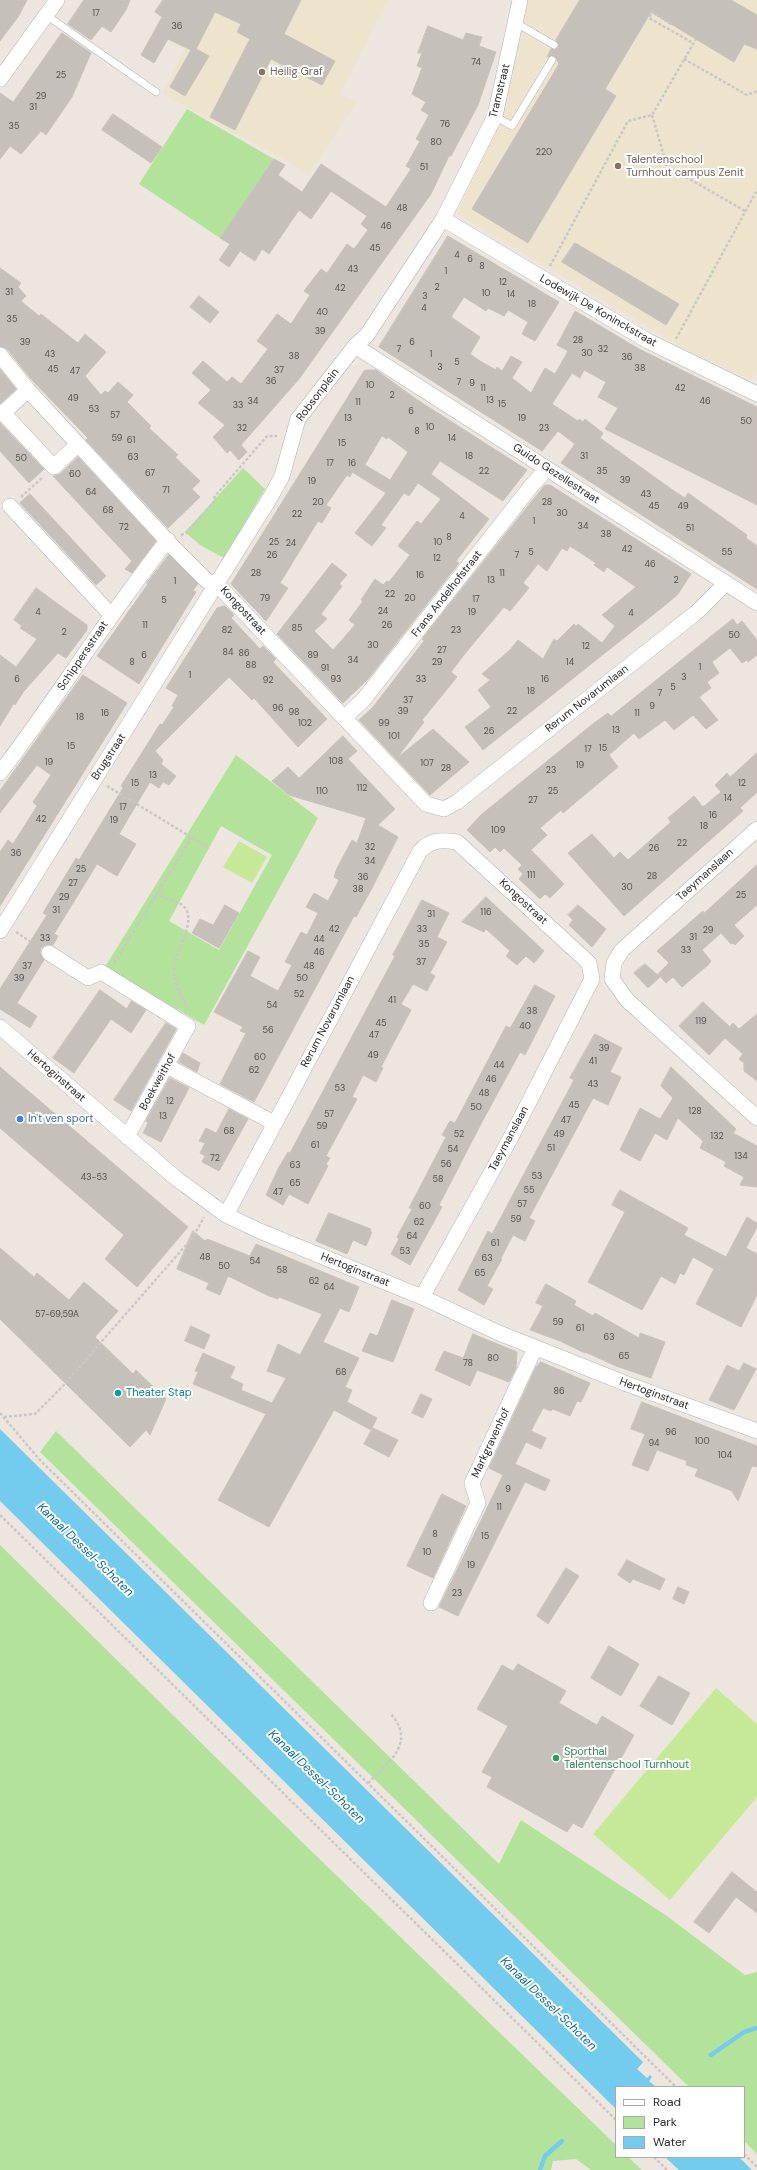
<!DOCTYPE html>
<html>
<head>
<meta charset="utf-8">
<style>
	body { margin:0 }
	#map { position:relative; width:757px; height:2170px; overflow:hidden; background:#ede6de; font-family:"DM Sans",sans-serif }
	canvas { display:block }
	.legend { position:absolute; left:615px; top:2086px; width:130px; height:72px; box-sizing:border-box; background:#fff; border:1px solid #aaa; margin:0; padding:5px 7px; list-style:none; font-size:12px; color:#2b2b2b }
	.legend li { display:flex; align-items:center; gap:8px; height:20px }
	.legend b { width:20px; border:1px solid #aaa }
</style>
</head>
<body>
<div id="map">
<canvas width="757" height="2170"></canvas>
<ul class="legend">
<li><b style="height:5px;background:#fff"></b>Road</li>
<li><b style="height:11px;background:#b3e29b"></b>Park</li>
<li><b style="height:11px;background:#73cbed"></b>Water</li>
</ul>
</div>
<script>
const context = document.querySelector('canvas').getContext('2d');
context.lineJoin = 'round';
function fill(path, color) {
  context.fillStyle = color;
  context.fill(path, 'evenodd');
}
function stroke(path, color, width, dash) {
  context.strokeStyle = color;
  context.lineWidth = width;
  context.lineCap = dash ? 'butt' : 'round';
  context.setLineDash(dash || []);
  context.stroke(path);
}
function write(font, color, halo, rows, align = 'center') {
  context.font = font + ' "DM Sans",sans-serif';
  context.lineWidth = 4;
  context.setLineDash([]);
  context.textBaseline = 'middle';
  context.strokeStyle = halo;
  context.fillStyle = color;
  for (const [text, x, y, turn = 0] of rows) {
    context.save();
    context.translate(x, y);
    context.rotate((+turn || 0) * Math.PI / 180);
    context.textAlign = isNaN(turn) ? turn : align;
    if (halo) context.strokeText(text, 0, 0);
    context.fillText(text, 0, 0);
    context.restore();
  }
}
const education = new Path2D(`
	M174,0H389L340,94L356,103L310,174L162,94L184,49L156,34Z
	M524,0H757V373L752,380L683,348L457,214L501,118Z`);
const green = new Path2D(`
	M187,109L274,159L220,238L139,184Z
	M243,468L265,489L224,558L200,545L185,532Z
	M236,755L318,818L204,1025L105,967ZM221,826L272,855L219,950L169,921Z
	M56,1431L499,1864L521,1820L667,1916L745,1975L757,1972V2154L744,2141V2087H689L40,1452Z
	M0,1545L306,1846L616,2145V2157H628L642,2170H591L576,2159L553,2161L551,2170H0Z`);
const pitch = new Path2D(`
	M239,841L267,857L252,883L223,867Z
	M716,1688L757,1724V1797L670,1900L593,1834Z`);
const water = new Path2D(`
	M0,1429L643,2062L637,2069L647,2078L650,2075L652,2077L649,2081L656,2087H616V2109L0,1501Z
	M665,2157H739L752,2170H679Z`);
const stream = new Path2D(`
	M711,2055L744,2032L757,2028
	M540,2170L545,2156L562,2141`);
const building = new Path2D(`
	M0,0H27L18,17L0,41Z
	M84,0H130L126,10L111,32L102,26L91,40L68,24Z
	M163,0H301L284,34L335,61L322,85L271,59L235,130L210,117L250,39L237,32L241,24L215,12L196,49L209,56L185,96L170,87L191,50L168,39L154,63L141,55L162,17L155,12Z
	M580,0H731L757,15V49L744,44L734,62L651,12L605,89L616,96L528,243L472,209L559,64L555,56L547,57L551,49L558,48L559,45L556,40Z
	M428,26L463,40L466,33L482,37L479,46L496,52L478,105L451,156H449L431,194L299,379L241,445L247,452L239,460L230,450L227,453L213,437L225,425L198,403L211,390L192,373L203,361L227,382L232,377L241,384L268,349L257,341L277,314L291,324L310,295L304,291L321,269L327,273L347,244L354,249L368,230L361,224L367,216L331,191L311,219L299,210L269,254L262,249L255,261L240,251L229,267L219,260L230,244L220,238L274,159L285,165L278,175L302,192L321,164L386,207L411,169L406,166L420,141L416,139L429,115L421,110L426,102L412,94L422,68L417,66L422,53H418Z
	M62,33L91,53L72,97L46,135L41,131L21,154L10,146L0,159V93L13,102Z
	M113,114L162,147L151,163L102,130Z
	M448,236L559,302L535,341L522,334L528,322L508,310L504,316L488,308L486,311L464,297L451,317L480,337L470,354L480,361L496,370L497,367L502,371L511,356L522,362L512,378L531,393L545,368L555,374L568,351L557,345L575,311L639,349L757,407V505L605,429L618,408L598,397L606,382L584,370L580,378L572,373L552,404L578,421L579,419L583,422L585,419L603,433L600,438L674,491L685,498L688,493L747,535L746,538L757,546V589L561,463L575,444L558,431L542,451L379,347Z
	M575,243L679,304L666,325L562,262Z
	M0,268L21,283L18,287L26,296L21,301L39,316L41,314L78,343L85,334L106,352L85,376L101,395L105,391L108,393L118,382L133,395L127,402L151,426L149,428L178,455L175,457L200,481L192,489L200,497L168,528L86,440L88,438L31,379L7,349L0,346Z
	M199,296L219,312L210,323L190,307Z
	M0,369L16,389L0,404Z
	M368,370H376L416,399L527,470L503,501L440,461L431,474L489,519L456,561L459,563L368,679L343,703L277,634L332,563L347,575L339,584L342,586L321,614L327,619L314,631L333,650L355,625L349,620L363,601L361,600L375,579L383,585L387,581L389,582L410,555L398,546L417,521L421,524L441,499L418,483L409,496L404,493L381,525L386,528L372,546L355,533L386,493L352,472L350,477L347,475L326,505L331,508L322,523L318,521L280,583L288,588L266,621L231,584L364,371ZM382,436L387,439L388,437L408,452L390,480L365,465Z
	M0,423L44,469L29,483L0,451Z
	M78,457L156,541L132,573L125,569L132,561L53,476L60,474Z
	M545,485H550L691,574L678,594L669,602L483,750L465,727L491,707L478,690L490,680L482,674L510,650L518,640L543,659L554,639L557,641L574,624L576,626L578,624L602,643L615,626L602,615L636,587L607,567L604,572L594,565L596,563L570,546L567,551L562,548L547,571L538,564L523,583L529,588L510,611L504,607L467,651L451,672L457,677L422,720L424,722L397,758L433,729L469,762L430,795L359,720L373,707L424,641L422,639Z
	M30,494L106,576L96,585L20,503Z
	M169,555L198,584L193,590L196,592L139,684L97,656L148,584L147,583Z
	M36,588L87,625V630L66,658L58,653L24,691L15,705L14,703L0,726V655L16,667L37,639L20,628L22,626L14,620Z
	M225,606L234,615L231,618L260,649L263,646L276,659L273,662L327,719L298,747L254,698L252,700L229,677L155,751L163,760L161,764L176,776L169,785L163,782L159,788L150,782L119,834L136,844L117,876L97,864L54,934L58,936L53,945H45L41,948L40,953L44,960L17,1003L37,1016L30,1028L0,1009V989L47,915L43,913L76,858L79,860L123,788L121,786L160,724L162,725L174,707L172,706L178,695L166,688L217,608Z
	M733,619L737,625L742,621L757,640V655L748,662L747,660L742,663L730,648L712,662L719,673L707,682L711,688L699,697L718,720L706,729L693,715L674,730L665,720L639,739L634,733L609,755L618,767L563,813L561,810L540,828L547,835L531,850L564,884L550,898L545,894L540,899L519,879L523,874L518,869L522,865L504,848L500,852L495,847L490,852L467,830L482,814L594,723L608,713L611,716Z
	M83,675L127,703L0,906V852L8,840L13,844L37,806L33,802L51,775L37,765L0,813V791Z
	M343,736L357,751L348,759L395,809L378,825L398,837L371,890L356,917L354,916L254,1102L220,1084L246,1033L240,1031L243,1027L214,1012L248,951L260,957L250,976L278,991L292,965L285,962L301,932L307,935L318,913L306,907L314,893L328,901L339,880L334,877L337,868L352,840L357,843L366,818L289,795L272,781L288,767L299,778Z
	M757,753V792L740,808L743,811L624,916L568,853L592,834L614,858L620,852L628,860L671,822L668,818L694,796L703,807L721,792L715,785L727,773L730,777Z
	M757,865V905L734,925L744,936L735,945L733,943L731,944L721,933L702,950L711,961L708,965L682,987L673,977L666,983L658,974L669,963L657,951L703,911L704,913Z
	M486,897L544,951L534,963L526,956L517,965L506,956L510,951L486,929L484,932L462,922Z
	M422,900L449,913L437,937L447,942L430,973L435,976L427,991L413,984L401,1004L411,1010L381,1067L383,1068L376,1082L363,1075L352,1097L357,1099L326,1156L330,1158L326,1164L328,1166L308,1204L289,1194L283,1205L266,1195L279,1167L288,1152L290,1153L395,956L393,955Z
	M225,905L239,913L219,948L192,933L200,919L213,925Z
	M578,905L606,929L592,947L569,925L573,920L568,915Z
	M645,964L660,977L648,988L634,973Z
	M535,985L555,996L525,1055L520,1052L482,1122L439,1205L442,1207L410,1265L391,1254L399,1239L397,1237L412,1209L409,1208L446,1137L442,1135L450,1121L455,1123L506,1026L510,1028Z
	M100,990L127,1009L131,1001L146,1010L131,1033L111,1019L74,1073L53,1058Z
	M703,1002L730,1027L733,1023L739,1029L757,1014V1081L744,1071V1063L739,1059L743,1054L725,1038L709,1055L679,1026Z
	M166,1023L176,1029L131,1111L114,1100Z
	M595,1034L622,1048L610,1072L621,1077L608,1105L593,1098L529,1218L535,1221L525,1241L513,1235L501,1258L502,1259L487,1286L493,1289L484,1305L458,1290L488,1231L492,1234L574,1080L570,1078Z
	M183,1053L200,1063L197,1072L179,1062Z
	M0,1067L188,1227L137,1287L105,1259L124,1235L0,1128Z
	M671,1067L736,1129L733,1133L757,1146V1187L740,1185L744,1177L724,1166L726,1162L700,1148L703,1141L678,1118L667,1140L655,1133L640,1161L620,1150L640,1108L660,1119L673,1098L661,1086Z
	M170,1078L189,1088L161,1142L143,1133L148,1123L146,1121Z
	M229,1109L248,1119L219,1171L202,1162L205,1156L200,1153L205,1143L199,1141L206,1128L216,1133Z
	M620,1190L688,1228L684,1235L726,1257L747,1217L757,1223V1227L746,1248L757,1254V1295L741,1327L696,1304L714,1269L693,1257L684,1275L680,1273L675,1284L661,1276L642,1310L588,1282L625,1212L612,1205Z
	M329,1213L371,1229L370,1232H372L366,1246L353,1240L347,1254L316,1241Z
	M193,1231L205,1241L207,1239L250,1256L256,1244L359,1287L349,1312L340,1308L323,1342L359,1358L345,1387L352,1390L347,1402L377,1418L371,1430L334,1410L269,1527L218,1500L266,1414L193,1384L198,1372L195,1371L203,1353L235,1367L230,1378L243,1384L241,1390L272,1403L286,1378L267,1371L278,1344L300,1355L322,1314L279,1297L278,1299L269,1296L228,1276L220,1295L206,1289L209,1283L177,1269Z
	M0,1248L34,1277L37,1273L69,1300L84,1282L118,1311L95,1337L133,1374L136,1370L166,1399L150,1435L146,1430L130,1447L0,1319Z
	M546,1284L576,1301L574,1305L593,1316L595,1313L639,1338L640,1333L665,1342L651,1378L616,1366L585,1352V1353L560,1341L530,1330L543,1306L536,1303Z
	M392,1300L414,1309L393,1362L362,1351L370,1333L377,1336Z
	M191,1326L210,1335L204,1349L185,1341Z
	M473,1334L517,1352L516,1368L509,1382L477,1370L470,1386L435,1370L444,1351L463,1358Z
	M541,1362L590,1383L581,1402L577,1401L570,1416L553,1409L551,1411L543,1408L531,1431L546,1438L541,1449L526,1442L515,1464L550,1480L545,1491L525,1482L458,1616L439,1607L503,1475L489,1468L536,1367Z
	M744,1363L756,1369L734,1410L709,1400L727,1365L739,1371Z
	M421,1394L432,1399L423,1418L412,1413Z
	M642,1402L757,1446V1467L752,1466L738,1501L732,1491L695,1476L698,1469L686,1465L687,1461L657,1450L648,1471L632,1465L645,1434L631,1429Z
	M373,1428L398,1440L389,1457L364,1444Z
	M442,1494L466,1506L433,1578L407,1566Z
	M627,1560L665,1579L660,1590L633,1579L630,1583L618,1575Z
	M566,1568L579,1576L548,1624L537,1616Z
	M678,1587L689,1592L684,1604L673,1599Z
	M609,1646L639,1664L621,1696L591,1678Z
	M518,1664L566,1691L559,1703L597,1725L602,1716L634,1735L582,1828L573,1823L567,1832L487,1787L492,1777L482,1772L508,1726L477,1709L502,1665L513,1671Z
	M659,1676L690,1693L672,1725L640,1706Z
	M732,1872L757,1892V1913L736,1897L709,1933L694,1922Z`);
const path = new Path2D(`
	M671,24L652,12L649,18L693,43
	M684,59L747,95L757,91
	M652,115L667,166L745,211
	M550,266L628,121L652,115L696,39
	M676,339L757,190
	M21,497L43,477
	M181,535L186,533L213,503L215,496L267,436H277
	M107,786L209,848
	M156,895C165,898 175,900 182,905C200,918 174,952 174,969C174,983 181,995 187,1007
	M16,932L31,942
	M114,963L192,837
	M0,1413L39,1459L676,2087
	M4,1417L35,1414L62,1387L193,1237L204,1217
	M0,1515L616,2120
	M368,1783C389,1762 417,1743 390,1713
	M744,2154L757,2167
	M654,2157L667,2170`);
const lane = new Path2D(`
	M46,15L156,92
	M516,23L554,45
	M495,116L512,126L552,60`);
const street = new Path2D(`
	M0,79L57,0
	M443,219L648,341L757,394
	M355,346L757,603
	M0,355L28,390L173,547L207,581L216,583L426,804L444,809L457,802L697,612L726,583
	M28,390L3,413L54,467L78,444
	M10,506L111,615
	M344,718L364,699L532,485L547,469
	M0,773C58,697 108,615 168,540
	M757,829L622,950L614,963L612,979L627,1000L757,1118
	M0,931L270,498L282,476L298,419L355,346L367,335L443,219L495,116L520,0
	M49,953L88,978L101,972L188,1026L127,1137
	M0,1027L177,1179L226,1215L262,1232L422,1297L499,1333L627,1384L757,1431
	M167,1066L274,1123
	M226,1215L420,851C431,839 442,840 457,842L589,963L592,979L510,1139L422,1297
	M431,1603L478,1503L472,1483L535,1348`);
const markers = [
	[262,72,4,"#8d6e63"],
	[618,166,4,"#8d6e63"],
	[20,1119,4,"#3f7fe0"],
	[118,1393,4,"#0f9aa8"],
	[556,1758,4,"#2e9e5b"]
];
const numberNames = [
	["17",96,14],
	["36",177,27],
	["74",476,63],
	["25",61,76],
	["29",41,97],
	["31",33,108],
	["76",445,125],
	["35",14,127],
	["80",436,143],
	["220",544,153],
	["51",424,168],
	["48",402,209],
	["46",386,227],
	["45",375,249],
	["4",457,256],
	["6",470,260],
	["8",482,267],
	["43",353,270],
	["1",446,272],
	["12",503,283],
	["2",437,288],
	["42",340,289],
	["31",9,293],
	["10",486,294],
	["14",511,295],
	["3",425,297],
	["18",532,305],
	["4",424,309],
	["40",322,313],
	["35",12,320],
	["39",320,332],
	["28",578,341],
	["39",25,343],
	["6",412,343],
	["7",399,350],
	["32",603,350],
	["30",587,354],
	["43",50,355],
	["1",431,355],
	["38",294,357],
	["36",627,358],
	["5",457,363],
	["3",440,368],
	["38",640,369],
	["45",53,370],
	["37",279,371],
	["47",75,372],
	["36",271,382],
	["7",459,383],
	["9",472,384],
	["10",370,386],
	["11",483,389],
	["42",680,389],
	["2",392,396],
	["49",73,399],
	["13",490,401],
	["34",253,402],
	["46",705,402],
	["11",358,403],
	["15",502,405],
	["33",238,406],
	["53",94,410],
	["6",411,412],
	["57",115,416],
	["13",348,419],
	["19",522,419],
	["50",746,422],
	["10",430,428],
	["32",242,429],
	["23",544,429],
	["8",417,432],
	["59",117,439],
	["14",452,439],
	["61",131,441],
	["15",342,444],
	["18",469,457],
	["31",584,457],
	["63",133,458],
	["50",21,459],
	["17",330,464],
	["16",352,464],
	["22",484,472],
	["35",602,472],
	["67",150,474],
	["60",75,475],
	["39",625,481],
	["19",312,482],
	["71",166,491],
	["64",91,493],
	["43",646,495],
	["20",318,503],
	["28",547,503],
	["45",654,507],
	["49",683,507],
	["68",108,511],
	["30",562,514],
	["22",297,515],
	["4",462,517],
	["1",534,522],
	["34",583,527],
	["72",124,528],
	["51",690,529],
	["38",606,535],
	["8",449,538],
	["25",274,543],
	["10",438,543],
	["24",291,544],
	["42",627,550],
	["5",531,553],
	["55",727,553],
	["26",272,556],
	["7",517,556],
	["12",437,559],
	["46",650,565],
	["28",256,574],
	["11",502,574],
	["16",420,576],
	["13",491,581],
	["2",676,581],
	["1",175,582],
	["22",390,595],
	["79",265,599],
	["20",410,599],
	["17",476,600],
	["5",164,601],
	["24",383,612],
	["4",38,613],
	["19",472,613],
	["4",631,614],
	["11",145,626],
	["26",387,626],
	["85",297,629],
	["82",227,631],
	["23",456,631],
	["2",64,633],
	["50",734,636],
	["30",373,646],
	["12",586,647],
	["27",442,651],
	["84",228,653],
	["86",244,654],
	["6",144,656],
	["89",313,656],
	["34",353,661],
	["8",132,663],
	["29",437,663],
	["14",570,663],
	["88",251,666],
	["1",700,668],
	["91",325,669],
	["1",190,676],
	["3",684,678],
	["6",17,680],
	["93",336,680],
	["33",421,680],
	["16",545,680],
	["92",268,681],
	["5",673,688],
	["18",531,692],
	["7",660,694],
	["37",408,701],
	["9",652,707],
	["96",278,709],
	["39",403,712],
	["22",512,712],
	["98",294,713],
	["16",105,714],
	["11",637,714],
	["18",80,718],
	["102",305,724],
	["99",384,724],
	["13",616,731],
	["26",489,732],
	["101",394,737],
	["15",71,747],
	["15",603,749],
	["17",588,750],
	["108",336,762],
	["19",49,763],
	["107",427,764],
	["19",580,766],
	["28",446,769],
	["23",551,771],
	["13",153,776],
	["15",135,784],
	["12",742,784],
	["112",362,789],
	["110",322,792],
	["25",553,792],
	["14",728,799],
	["27",533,801],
	["17",123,808],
	["16",713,816],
	["42",41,820],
	["19",114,821],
	["18",704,827],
	["109",498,831],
	["22",682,844],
	["32",370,848],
	["26",654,849],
	["36",16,854],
	["34",370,862],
	["25",81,870],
	["111",531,876],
	["28",652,877],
	["36",363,878],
	["27",73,884],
	["30",627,888],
	["38",358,890],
	["25",741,896],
	["29",64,898],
	["31",56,911],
	["116",486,913],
	["31",431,915],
	["42",334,930],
	["33",422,930],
	["29",708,931],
	["31",693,938],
	["33",45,939],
	["44",319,940],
	["35",424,945],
	["33",686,951],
	["46",319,953],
	["37",421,963],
	["37",27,967],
	["48",309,967],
	["39",19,979],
	["50",302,979],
	["52",299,995],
	["41",392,1001],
	["54",272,1006],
	["38",532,1012],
	["119",701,1022],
	["45",381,1024],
	["40",525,1027],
	["56",268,1031],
	["47",374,1036],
	["39",604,1049],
	["49",373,1056],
	["60",260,1058],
	["41",593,1062],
	["44",499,1066],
	["62",254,1071],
	["46",491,1080],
	["43",593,1085],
	["53",340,1089],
	["48",484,1094],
	["12",170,1102],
	["45",574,1106],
	["50",476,1108],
	["128",695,1112],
	["57",329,1115],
	["13",163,1117],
	["47",566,1121],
	["59",322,1127],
	["68",229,1132],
	["52",459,1135],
	["49",559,1135],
	["132",717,1137],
	["61",315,1146],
	["51",551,1149],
	["54",453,1150],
	["134",741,1157],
	["72",215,1159],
	["56",446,1165],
	["63",295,1166],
	["53",537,1177],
	["43-53",94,1178],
	["58",438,1180],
	["65",295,1184],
	["55",529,1191],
	["47",278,1193],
	["57",522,1205],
	["60",425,1207],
	["59",516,1220],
	["62",419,1223],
	["64",412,1237],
	["61",495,1244],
	["53",405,1252],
	["48",205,1258],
	["63",487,1259],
	["54",255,1262],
	["50",224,1267],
	["58",282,1271],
	["65",480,1274],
	["62",314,1282],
	["64",329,1288],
	["57-69,59A",57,1315],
	["59",558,1323],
	["61",580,1329],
	["63",609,1338],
	["65",624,1357],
	["80",493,1359],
	["78",468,1364],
	["68",341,1373],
	["86",559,1392],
	["96",671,1433],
	["100",702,1442],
	["94",654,1444],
	["104",725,1456],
	["9",508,1490],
	["11",499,1508],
	["8",435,1535],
	["15",485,1537],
	["10",427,1553],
	["19",471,1566],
	["23",457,1594]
];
const educationNames = [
	["Heilig Graf",270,72],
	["Talentenschool",626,160],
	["Turnhout campus Zenit",626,173]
];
const streetNames = [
	["Tramstraat",500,91,-76],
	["Lodewijk De Koninckstraat",598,311,30],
	["Robsonplein",318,395,-53],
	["Guido Gezellestraat",556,474,33],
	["Frans Andelhofstraat",447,594,-52],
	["Kongostraat",243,611,47],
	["Schippersstraat",83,656,-56],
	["Rerum Novarumlaan",587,699,-38],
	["Brugstraat",109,757,-57],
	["Taeymanslaan",705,875,-42],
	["Kongostraat",523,902,43],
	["Rerum Novarumlaan",328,1022,-62],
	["Hertoginstraat",56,1076,41],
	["Boekweithof",158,1082,-61],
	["Taeymanslaan",509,1139,-62],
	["Hertoginstraat",355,1270,22],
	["Hertoginstraat",654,1394,20],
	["Markgravenhof",491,1443,-65]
];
const shopNames = [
	["In't ven sport",28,1119]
];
const cultureNames = [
	["Theater Stap",126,1393]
];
const leisureNames = [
	["Sporthal",564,1752],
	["Talentenschool Turnhout",564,1765]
];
const waterNames = [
	["Kanaal Dessel-Schoten",85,1550,44],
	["Kanaal Dessel-Schoten",316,1777,44],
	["Kanaal Dessel-Schoten",548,2004,44]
];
fill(education, '#eee4ce');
fill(green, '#b3e29b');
fill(pitch, '#c6e997');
fill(water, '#73cbed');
stroke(stream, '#73cbed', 4.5);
fill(building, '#c5c0ba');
stroke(building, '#c8c2b7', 1);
stroke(lane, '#b1b4bf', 8);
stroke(street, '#b1b4bf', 16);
stroke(path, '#c8c8c8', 2.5, [3, 2]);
stroke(lane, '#fff', 7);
stroke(street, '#fff', 15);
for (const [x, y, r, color] of markers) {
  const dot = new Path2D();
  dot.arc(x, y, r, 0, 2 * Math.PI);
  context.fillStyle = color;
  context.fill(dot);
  stroke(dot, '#fff', 1.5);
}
write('9px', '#52504f', null, numberNames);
write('11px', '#785e54', '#fff', educationNames, 'left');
write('11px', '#2b2b2b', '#fff', streetNames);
write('11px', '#366cbe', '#fff', shopNames, 'left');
write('11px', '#0d838f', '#fff', cultureNames, 'left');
write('11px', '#27864d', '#fff', leisureNames, 'left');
write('italic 12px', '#106a9b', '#fff', waterNames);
</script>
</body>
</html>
